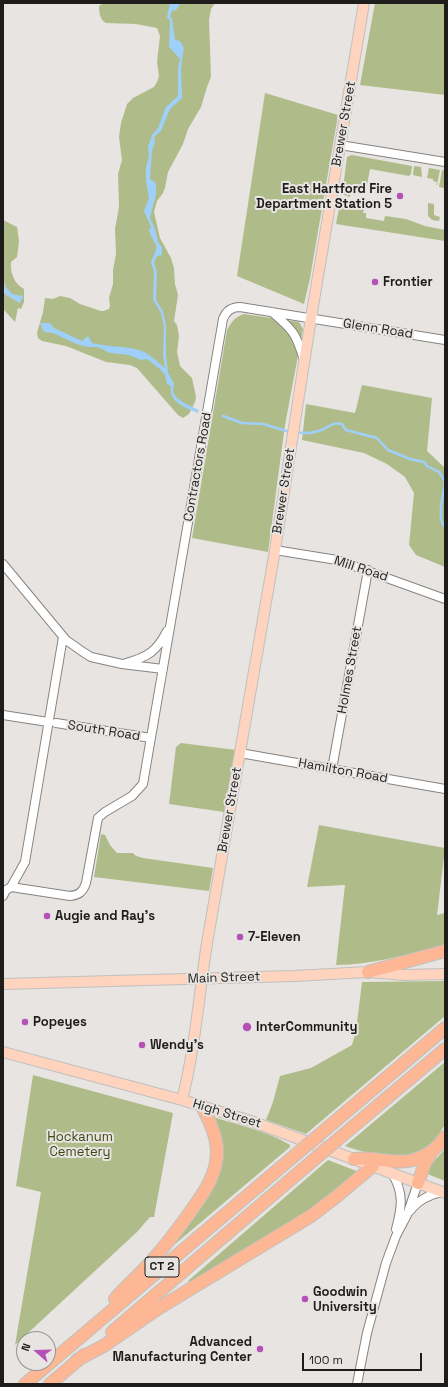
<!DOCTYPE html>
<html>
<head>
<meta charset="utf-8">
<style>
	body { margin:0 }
	#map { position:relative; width:448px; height:1387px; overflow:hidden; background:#e7e4e1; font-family:"Space Grotesk",sans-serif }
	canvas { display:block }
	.frame { position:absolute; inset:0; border:4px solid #1e1d1b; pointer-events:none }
	.north { position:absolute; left:16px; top:1331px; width:40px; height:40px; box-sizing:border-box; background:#e7e4e1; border:1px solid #979492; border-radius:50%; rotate:290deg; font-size:11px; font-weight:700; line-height:16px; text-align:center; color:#1e1d1b }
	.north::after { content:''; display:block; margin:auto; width:14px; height:18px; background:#b551b6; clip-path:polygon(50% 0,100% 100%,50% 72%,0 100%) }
	.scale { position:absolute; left:302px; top:1353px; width:120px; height:18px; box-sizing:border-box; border:2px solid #1e1d1b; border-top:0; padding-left:5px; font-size:12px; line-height:14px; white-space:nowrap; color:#1e1d1b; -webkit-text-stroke:3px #e7e4e1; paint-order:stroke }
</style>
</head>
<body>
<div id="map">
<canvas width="448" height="1387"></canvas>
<div class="frame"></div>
<div class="north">N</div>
<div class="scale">100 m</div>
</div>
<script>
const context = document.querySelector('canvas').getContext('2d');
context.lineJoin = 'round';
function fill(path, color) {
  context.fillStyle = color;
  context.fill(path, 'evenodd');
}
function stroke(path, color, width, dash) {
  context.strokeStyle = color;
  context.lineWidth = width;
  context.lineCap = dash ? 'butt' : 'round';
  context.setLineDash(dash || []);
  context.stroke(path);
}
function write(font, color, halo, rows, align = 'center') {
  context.font = font + ' "Space Grotesk",sans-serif';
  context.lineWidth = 4;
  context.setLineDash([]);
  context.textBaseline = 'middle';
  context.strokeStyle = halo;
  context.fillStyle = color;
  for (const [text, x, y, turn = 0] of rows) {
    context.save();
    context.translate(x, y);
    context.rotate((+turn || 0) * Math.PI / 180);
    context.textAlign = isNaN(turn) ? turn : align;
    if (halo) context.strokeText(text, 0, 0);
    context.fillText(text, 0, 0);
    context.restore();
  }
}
const green = new Path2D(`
	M104,3H215L211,9L209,20L211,77L207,87L201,107L188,129L183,144L168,172L165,188L163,193L157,201L154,212L160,238L171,258L174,268L175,284L178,295L174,321L177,325L179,336L177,352L180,366L192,378L196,397L195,402L189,414L183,418L178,415L137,368L130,365L106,362L66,346L42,341L38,338L37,333L43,312L45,298L53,299L60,296L70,298L80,304L101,311H103L109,309L110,306L109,298L113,284V270L116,254L115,229L119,207L118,174L122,160L119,137L121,123L127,104L133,98L154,87L157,82L159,76L157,62L160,36L157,28L136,24L106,23C100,20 99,12 99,6Z
	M375,3H445V95L360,85Z
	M265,93L338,115L310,278L304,304L237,276Z
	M352,155L412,166L411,174L409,176L370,169L366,190L343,187L347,157Z
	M414,166L421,167L422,177L413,175Z
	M429,168L440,170L437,185H436L437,182L433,181V179L427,178Z
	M442,170L445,171L444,188L439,187Z
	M342,189L351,190L350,197L341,194Z
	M428,203L434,204V215L440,217L439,221L432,220L428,216Z
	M339,208L364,210L363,213H366V218L384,221L385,216L406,219L425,226L445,230V241L336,224Z
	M3,220L17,227L19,241L17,257L11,262C10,272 14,284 24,289V302L21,309L18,308L15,322L3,309V289L5,294L20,303L6,288L4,282L3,281Z
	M244,314L299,322L303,329L285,425L268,552L192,538L227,330C232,321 235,317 244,314Z
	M362,385L432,398L427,451L445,468V567L416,555L409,545L414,493L405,477L387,464L364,453L302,440L306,404L355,413Z
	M181,743L236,750L224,812L169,804L176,747Z
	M319,825L445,848L437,915L445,913V944L439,946C405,955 371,965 336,965L345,885L307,887Z
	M101,834L105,835L110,845L117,853H133L136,856L143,858L213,868L209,891L94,877Z
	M445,981V1016L306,1134L266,1120L273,1102L280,1076L311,1068L352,1045L356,1031L362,982Z
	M445,1062V1124C424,1166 382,1159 345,1146Z
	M33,1075L173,1113L154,1217H150L137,1232L15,1345L41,1192L16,1186Z
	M213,1117C239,1125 267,1131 290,1145V1147L168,1250L213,1184Z
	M445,1149V1181L425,1173L435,1160Z
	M328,1160L359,1172L313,1211L249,1250L190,1282L188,1281Z`);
const water = new Path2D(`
	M170,3H181L176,10L172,11L170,16L172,18L175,40L180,41L184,48L181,67L182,98L170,109L161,131L154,137L155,142L152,151L150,179L156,183V194L150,218L155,229L158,242L162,247V255L157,256L154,263L157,272L156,300L163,311L166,326V355L168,373L174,384L173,392L176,397L184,403L199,410L198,413C186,408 168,402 171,386L167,384L165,375L161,370L147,359L141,360L129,355L110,353L98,347H89L79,345L53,333L44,332L40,323H50L54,328L82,341L88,336L92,343C108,347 125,346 139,350C150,353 157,362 165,368L163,355L164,327L161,313L153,300L154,272L151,262C161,240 155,249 149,230L151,227L144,211L149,198L146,181V167L149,157L148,147L152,135L158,128L166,107L178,96V68L180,59L169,47L170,21L167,17Z
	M3,281L4,282L6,288L10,291L11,294L23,296L20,303L5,294Z`);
const stream = new Path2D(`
	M223,416L242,423L263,424L290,432
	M295,432C305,434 315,433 324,429C331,425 334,422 342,424L346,430L377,438L388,450L410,459L424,462L427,466L439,472L445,481C444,493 436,519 445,527`);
const minor = new Path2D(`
	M340,145L445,162
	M272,312C293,330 296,333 304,360
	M275,550L337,560L445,599
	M3,564L66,640L83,652L91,657L122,664L163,669
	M126,663C148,657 157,651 167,631
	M3,715L48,722
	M56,723L151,738
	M240,753L445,789
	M332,769L368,570
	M11,887L25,862L63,637
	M3,896L6,890L11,887L70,896C79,895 83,892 86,883L98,818L105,812L132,796L143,784L223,319C226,311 231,307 240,307L445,340
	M392,1173C404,1193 402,1207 396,1229
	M410,1211C417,1201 430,1194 442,1192
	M357,1384L367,1333L386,1263L396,1236L407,1215L418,1183`);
const major = new Path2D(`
	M3,984L294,976L368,972L405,975L445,974
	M3,1052L182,1100L251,1121L445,1193
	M182,1100C195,1049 199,995 207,943L275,550L311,318L364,3`);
const highway = new Path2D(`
	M368,972L445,951
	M319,1135L445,1028
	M336,1141L445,1049
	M354,1159C367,1157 379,1160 391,1161C413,1164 433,1155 445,1137
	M418,1183L425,1163L431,1153
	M115,1299C125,1287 137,1277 147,1266C164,1248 179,1228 193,1208C205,1191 217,1174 217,1152C217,1136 209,1120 202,1106
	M112,1332L317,1157
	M77,1360L105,1345L159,1308L311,1216L336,1197L373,1166
	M25,1384L300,1151
	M50,1384L84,1355`);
const highwayBridge = new Path2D(`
	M300,1151L319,1135
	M317,1157L336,1141`);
const markers = [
	[400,196,4,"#b551b6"],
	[375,282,4,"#b551b6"],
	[47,916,4,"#b551b6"],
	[240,937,4,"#b551b6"],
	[25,1022,4,"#b551b6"],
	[247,1027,5,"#b551b6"],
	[142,1045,4,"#b551b6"],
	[305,1299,4,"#b551b6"],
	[260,1349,4,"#b551b6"]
];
const shields = [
	[162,1267,34]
];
const shieldNames = [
	["CT 2",162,1267]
];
const streetNames = [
	["Brewer Street",344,124,-80],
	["Glenn Road",378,329,9],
	["Contractors Road",198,467,-80],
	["Brewer Street",284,491,-81],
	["Mill Road",361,569,18],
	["Holmes Street",350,670,-80],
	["South Road",104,731,9],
	["Hamilton Road",343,771,10],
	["Brewer Street",230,810,-80],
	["Main Street",224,978,-2],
	["High Street",227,1114,17]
];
const poiNames = [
	["East Hartford Fire",392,189,"right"],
	["Department Station 5",392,204,"right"],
	["Frontier",383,282],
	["Augie and Ray's",55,916],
	["7-Eleven",248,937],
	["Popeyes",33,1022],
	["InterCommunity",256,1027],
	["Wendy's",150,1045],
	["Goodwin",313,1292],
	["University",313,1307],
	["Advanced",252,1342,"right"],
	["Manufacturing Center",252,1357,"right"]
];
const parkNames = [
	["Hockanum",80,1137],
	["Cemetery",80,1152]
];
fill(green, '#afbc89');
fill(water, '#9fd0f9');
stroke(stream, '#9fd0f9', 2.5);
stroke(minor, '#878481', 10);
stroke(major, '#c0c0bf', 12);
stroke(highway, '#c0c0bf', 14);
stroke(minor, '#fff', 8);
stroke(major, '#fed4bf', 10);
stroke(highway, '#feb795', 12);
stroke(highwayBridge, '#c0c0bf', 14, []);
stroke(highwayBridge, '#feb795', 12);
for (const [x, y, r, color] of markers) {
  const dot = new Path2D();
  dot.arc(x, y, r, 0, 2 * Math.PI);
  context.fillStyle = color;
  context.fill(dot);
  stroke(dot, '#e7e4e1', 1.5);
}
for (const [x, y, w] of shields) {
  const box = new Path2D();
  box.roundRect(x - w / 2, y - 10, w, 20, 3);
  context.fillStyle = '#e7e4e1';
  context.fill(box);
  stroke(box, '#1e1d1b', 1);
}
write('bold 12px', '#1e1d1b', null, shieldNames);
write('13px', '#1e1d1b', '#e7e4e1', streetNames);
write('bold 13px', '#1e1d1b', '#e7e4e1', poiNames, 'left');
write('13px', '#3d4713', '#e7e4e1', parkNames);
</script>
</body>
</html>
